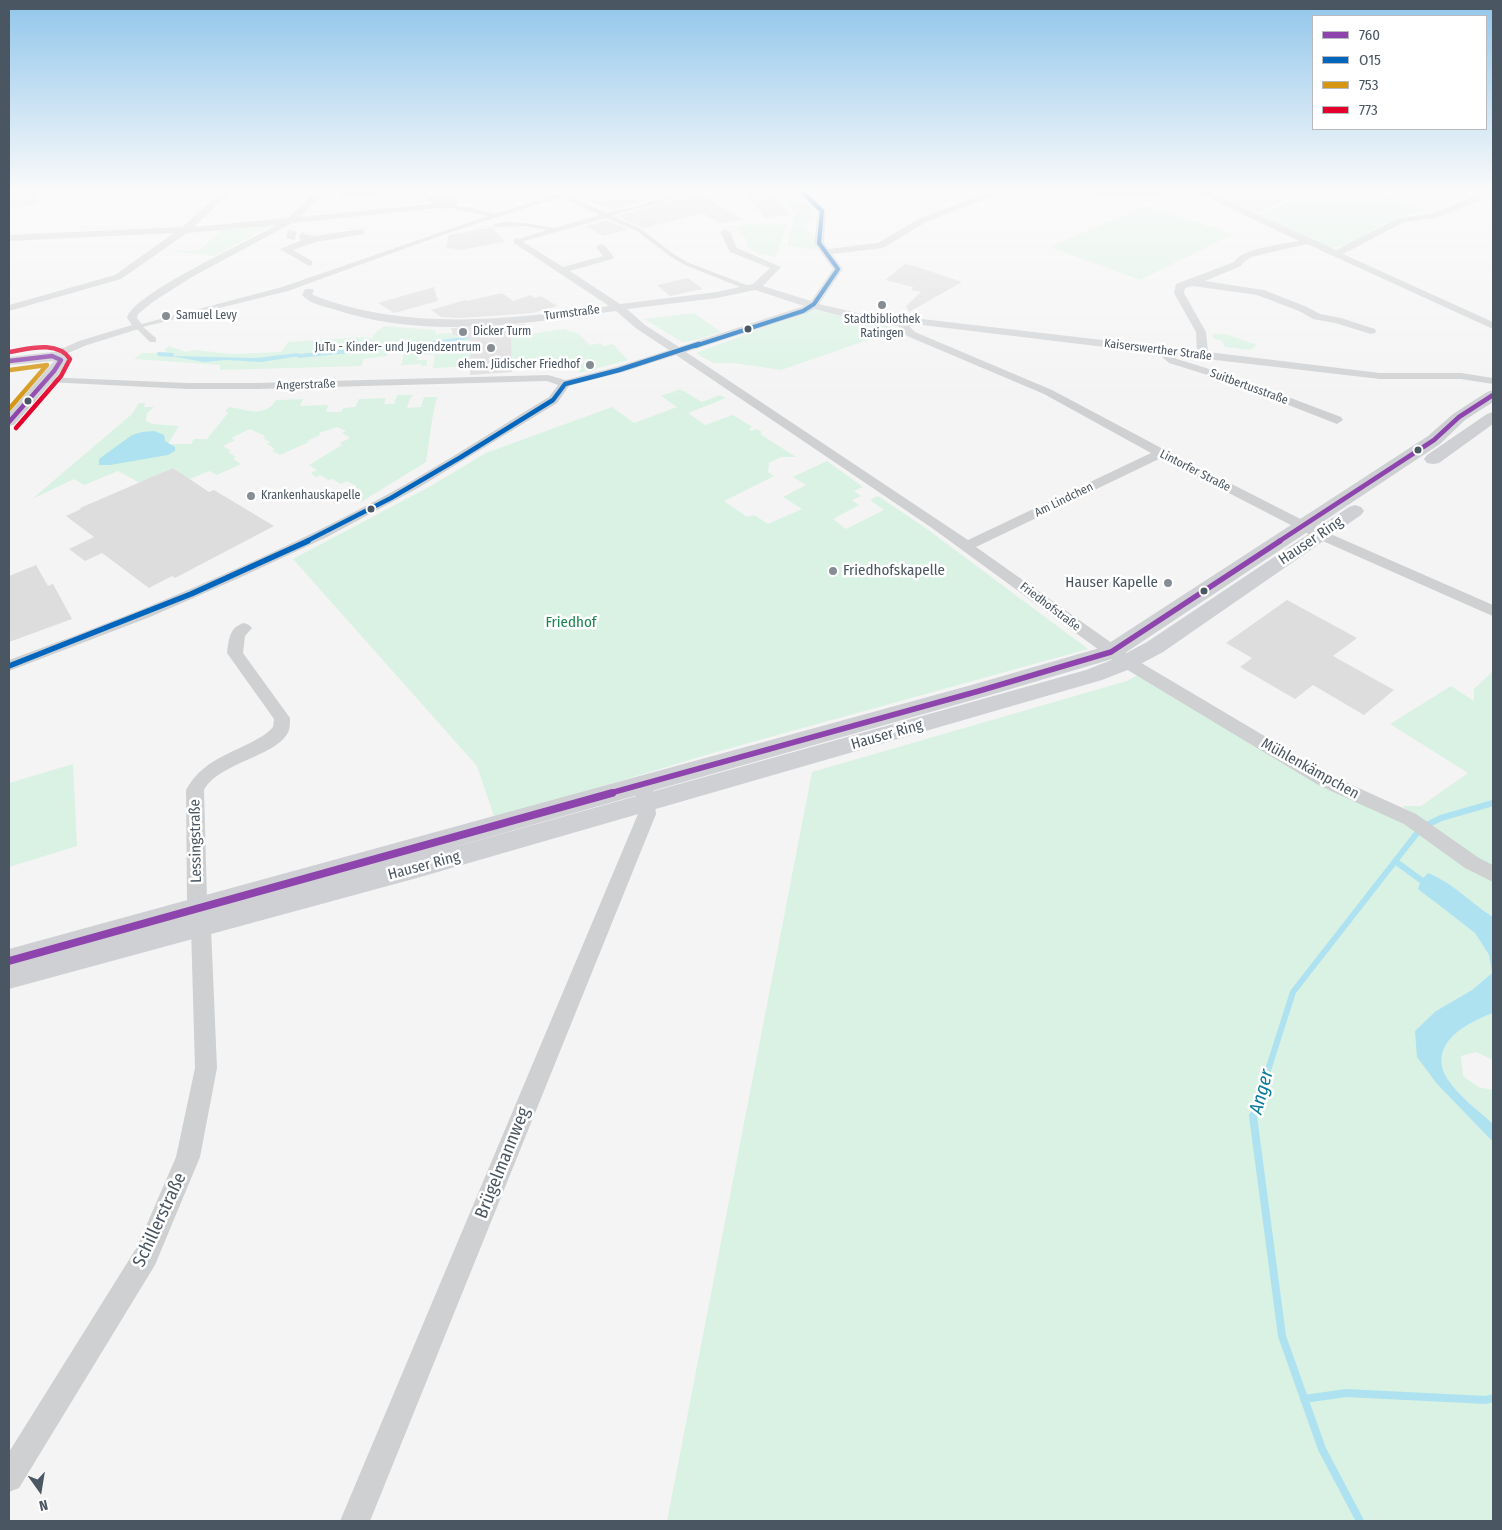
<!DOCTYPE html>
<html>
<head>
<meta charset="utf-8">
<style>
	body { margin:0 }
	#map { position:relative; width:1502px; height:1530px; overflow:hidden; background:#f4f4f4; font-family:"Fira Sans Condensed",sans-serif }
	canvas { display:block }
	.frame { position:absolute; inset:0; border:10px solid #4a5661; pointer-events:none }
	.legend { position:absolute; left:1312px; top:15px; width:175px; height:115px; box-sizing:border-box; background:#fff; border:1px solid #b7bbc0; margin:0; padding:6px 9px; list-style:none; font-size:15px; color:#4a5661 }
	.legend li { display:flex; align-items:center; gap:10px; height:25px }
	.legend b { width:25px; border:1px solid #b7bbc0 }
	.north { position:absolute; left:15px; top:1465px; width:50px; height:50px; -webkit-text-stroke:4px #fff; paint-order:stroke; rotate:167deg; font-size:14px; font-weight:700; line-height:20px; text-align:center; color:#4a5661 }
	.north::after { content:''; display:block; margin:auto; width:18px; height:22px; background:#4a5661; clip-path:polygon(50% 0,100% 100%,50% 72%,0 100%) }
</style>
</head>
<body>
<div id="map">
<canvas width="1502" height="1530"></canvas>
<div class="frame"></div>
<ul class="legend">
<li><b style="height:6px;background:#8e44ad"></b>760</li>
<li><b style="height:6px;background:#0065bd"></b>O15</li>
<li><b style="height:6px;background:#d49613"></b>753</li>
<li><b style="height:6px;background:#e4002b"></b>773</li>
</ul>
<div class="north">N</div>
</div>
<script>
const context = document.querySelector('canvas').getContext('2d');
context.lineJoin = 'round';
function fill(path, color) {
  context.fillStyle = color;
  context.fill(path, 'evenodd');
}
function stroke(path, color, width, dash) {
  context.strokeStyle = color;
  context.lineWidth = width;
  context.lineCap = dash ? 'butt' : 'round';
  context.setLineDash(dash || []);
  context.stroke(path);
}
function write(font, color, halo, rows, align = 'center') {
  context.font = font + ' "Fira Sans Condensed",sans-serif';
  context.lineWidth = 5;
  context.setLineDash([]);
  context.textBaseline = 'middle';
  context.strokeStyle = halo;
  context.fillStyle = color;
  for (const [text, x, y, turn = 0] of rows) {
    context.save();
    context.translate(x, y);
    context.rotate((+turn || 0) * Math.PI / 180);
    context.textAlign = isNaN(turn) ? turn : align;
    if (halo) context.strokeText(text, 0, 0);
    context.fillText(text, 0, 0);
    context.restore();
  }
}
const education = new Path2D(`
	M1206,191H1306L1257,213Z`);
const green = new Path2D(`
	M783,191C799,191 809,202 816,216L803,228L812,234L818,250L787,246L796,214L785,200Z
	M1314,191H1368L1426,209C1417,214 1408,215 1399,218C1375,226 1355,246 1329,248L1258,215Z
	M1145,206L1234,234L1140,280L1050,247Z
	M787,224L776,257L759,254L747,247V240L740,234L738,228L742,225Z
	M274,225L263,231L252,232L250,234L254,235L215,256L171,251H198L222,230Z
	M812,309L900,329L781,370L734,363H713L696,353Z
	M694,313L721,332L692,341L682,342L644,319Z
	M384,326L435,330L436,334L452,333L454,335L460,337L471,334L477,342L423,349L476,344L470,364L459,365L457,367L433,368L435,354L418,355L417,360H427V366H421V364L403,365L401,367L404,352L387,353V356L363,359L362,366L220,370V365L134,359L142,353H165L167,351L164,350L169,346L186,352L195,350L232,354L281,352L288,342L363,337L372,338L375,333Z
	M564,329L579,334L590,345L601,343L603,346L613,344L628,360L579,373L580,364L590,361L589,359L580,360L579,362L552,363L550,358H542L540,363L501,366L495,339Z
	M1213,334H1226L1257,345L1250,350L1225,347L1222,341L1213,338Z
	M680,389L702,402L720,395L726,398L688,413L705,425L733,415L752,427L749,429L751,431L757,429L762,432L760,434L796,457H781L769,463L768,472L774,476L724,501L747,517L754,515L768,524L802,509L783,497L806,485L793,477L827,461L863,487L854,491L861,496L852,500L859,505L833,519L846,529L884,510L870,500L878,496L927,529L1088,649L709,754L495,819L477,766L293,559L429,487L486,453L612,407L634,423L677,407L661,396Z
	M397,395H414L410,398L407,408L421,407L424,397H437L432,420L426,462L361,502L350,496L360,490L355,487L357,486L347,481L341,484L332,479L328,480L320,475L316,477L311,473L317,470L309,465L342,445L340,443L350,438L342,433L346,431L337,427L319,433L320,435L307,441L309,442L280,455L272,451L275,449L267,444L270,442L263,438L265,436L250,429L231,438L235,440L223,446L231,451L228,452L236,457L233,459L241,464L217,475L209,471L190,479L173,468L140,483L118,471L84,485L74,479L32,499L132,414L139,403H145L144,407H154L147,413L146,421L152,424L179,426L168,444H191L194,439H207L228,413L225,411L230,407C248,410 265,418 276,400L303,399L300,406L328,405L326,412H341L343,408L355,407L359,399L386,398L384,404H394Z
	M1493,671V917C1471,903 1452,882 1428,873L1421,880L1432,900L1475,933L1489,955L1492,973L1472,990L1436,1011L1437,1084L1493,1142V1521H667L812,772L1127,681L1143,672L1326,781L1425,825L1402,806H1421L1468,773L1390,724L1451,686L1474,701V689Z
	M73,764L77,846L9,867V783Z
	M1493,1013V1060L1476,1052L1461,1056L1463,1076L1478,1087L1493,1090V1124C1479,1111 1460,1097 1449,1081C1425,1046 1465,1023 1493,1013Z`);
const water = new Path2D(`
	M298,353L299,356L262,362L225,360L204,362L171,356L256,358Z
	M142,432L154,431L164,435L165,441L175,447V451L168,455L110,465H99V459L132,435Z
	M1428,873C1452,882 1471,903 1493,917V1013C1465,1023 1425,1046 1449,1081C1460,1097 1479,1111 1493,1124V1142L1437,1084L1417,1057L1415,1031L1436,1011L1472,990L1492,973L1489,955L1475,933L1418,889L1421,880Z`);
const streamFar3 = new Path2D(`
	M411,346L473,337`);
const streamFar2 = new Path2D(`
	M159,354L172,355
	M299,356L420,344`);
const streamFar1 = new Path2D(`
	M1395,861L1421,880
	M1253,1117L1293,992L1421,828L1441,818L1493,803`);
const stream = new Path2D(`
	M1253,1116L1282,1336L1322,1449L1360,1521
	M1304,1399L1346,1393L1486,1400L1493,1398`);
const building = new Path2D(`
	M9,191H41L34,206L9,208Z
	M578,191H677L613,210L571,195Z
	M744,191H771L791,215L765,218Z
	M699,193L744,220L719,223L703,213L644,228L617,216Z
	M606,220L628,229L603,236L586,226Z
	M492,227L505,242L460,250L446,248L449,235Z
	M905,264L915,266L962,282L909,312L906,306L921,292L911,290L913,287L885,280Z
	M688,278L703,289L670,296L657,285Z
	M434,287L438,301L394,313L378,303Z
	M502,293L513,301L531,295L534,298L541,296L557,306L533,313L461,318L441,317L431,310L465,300L467,301Z
	M525,324L529,335L511,337L512,372L470,375V338L453,335L451,328Z
	M173,468L209,492L214,490L274,526L175,578L172,576L149,588L102,553L85,561L69,549L94,537L66,516L81,509L80,508Z
	M36,565L48,586L53,584L72,619L9,642V576Z
	M1287,600L1357,638L1333,656L1394,690L1364,715L1313,685L1295,699L1240,667L1252,658L1226,643Z`);
const minorTunnel = new Path2D(`
	M327,194L347,193
	M287,234L303,237`);
const pedestrian = new Path2D(`
	M475,191H495L475,195L472,193Z
	M529,191C537,191 543,194 550,195C558,196 568,191 576,191L566,195L607,213L645,204V206L612,216L641,229L675,255L689,263L752,287L745,289L685,265L671,257L637,231L606,218L517,243L514,241L515,240L547,230L524,226L495,227L492,225L503,222L524,223L554,228L600,215L560,197L439,236L288,291L143,327L156,338V342H150L134,326L282,287L488,216L447,207V205L474,208L494,214L546,198Z`);
const minor = new Path2D(`
	M223,191H232L194,227L288,218L316,191H326L300,217L431,204L432,202L412,191H424L439,198L453,197L460,203L445,210L439,208L292,223L192,277L154,301L138,314L137,318L143,326L142,328L87,345L54,359L50,358L48,356L50,354L79,341L132,325L127,318C132,294 251,240 277,225L187,233L121,279L9,311V305L115,275L174,233L9,241V235L182,227ZM445,202H450L441,203Z
	M344,191H385L381,194L347,196L344,195Z
	M684,191H699L643,208L639,205Z
	M797,191H806L826,211L824,243L828,249L878,243L920,218L992,191H1005L926,222L883,248L832,254L843,269L819,304L879,318L922,319L1197,351L1196,332L1174,293L1176,284L1234,262C1242,248 1283,244 1299,241L1194,191H1206L1336,250L1399,218L1431,214L1487,191H1493V195L1436,218L1404,222L1343,254L1493,322V329L1307,244L1251,257L1244,262L1241,266L1205,281L1264,290L1307,307L1320,314L1341,318L1375,329L1376,331L1375,333L1371,334L1335,323L1313,319L1299,311L1257,295L1193,286L1185,288L1184,293L1206,332L1208,352L1380,373H1461L1493,378V384L1461,379H1380L1172,355L1177,359L1235,377L1341,417L1343,420L1337,424L1227,381L1169,363L1161,356L1163,354L922,325L909,326L915,332L1052,390L1165,450L1326,532L1493,605V616L1488,614L1316,538L1161,458L976,547L1133,658L1332,776L1416,814L1479,858L1493,865V882L1465,868L1404,824L1320,786L1121,666L932,528L676,355L623,372L576,384L569,386L557,403L418,488L327,537L239,578L150,617L9,671V660C128,617 247,568 360,509C425,476 486,435 549,397L558,385L547,381L257,389H188L47,382L43,381L41,379L43,377L188,383H257L548,375L565,380L616,367L669,350L637,329L616,311C523,324 424,340 333,309C322,306 309,303 302,295L305,289H313L314,291L312,294L315,296C410,332 511,319 609,306L514,243V239L517,238L563,267L603,256L596,247L601,244L604,245L614,257L612,259L570,271L620,304L717,292L753,284L770,268L730,252L720,232L725,229L730,232L737,248L781,267L763,286L811,301L833,269L814,243L818,212ZM755,290L804,306L679,347L645,325L627,309L717,298ZM814,309L858,320L898,326L907,336L1044,394L1151,453L968,540L686,352L807,313Z
	M1079,191H1179L1156,197L1083,194Z
	M361,229L364,230V234L316,242L293,250L312,261V265L309,266L280,249L303,240L298,237L303,234L314,236Z
	M244,623L249,625L252,628L245,636L243,653L290,718C290,722 290,726 289,730C280,756 219,762 204,790L207,899L211,928L217,1068L200,1157L155,1265L19,1488L9,1492V1452L137,1247L176,1157L195,1068L191,928L187,899L186,790C201,763 224,756 250,743C259,738 266,735 273,727L274,719L227,653C229,640 229,627 244,623Z
	M644,782L650,784L653,789L656,814L370,1521H340L638,814L635,789L638,784Z`);
const tertiary = new Path2D(`
	M52,352L63,355L68,360L59,374L14,425L9,426V413L54,361L9,365V357Z`);
const secondary = new Path2D(`
	M1483,191H1493V196Z
	M1493,390V402L1465,420L1440,444L1119,657L987,696L419,857L1086,670L1119,657L1147,642L1349,507L1355,505L1361,507L1364,511L1361,515L1163,652L1135,667L1102,680L417,878L9,989V949L975,684L1103,647L1428,436L1453,414L1487,392Z
	M1493,412V424L1439,463L1433,464L1427,463L1424,459L1427,455L1487,414Z`);
const bus1Far2 = new Path2D(`
	M9,361L52,356L61,360L54,371L9,422
	M1278,542L1434,440L1459,417L1493,395`);
const bus1Far1 = new Path2D(`
	M607,794L979,691L1111,652L1280,541`);
const bus1 = new Path2D(`
	M9,961L612,793`);
const bus2Far2 = new Path2D(`
	M695,346L803,311L814,304L838,269L819,243L822,211L801,191`);
const bus2Far1 = new Path2D(`
	M305,542L391,498L461,457L553,400L565,384L619,370L699,344`);
const bus2 = new Path2D(`
	M9,666L191,594L308,541`);
const bus3 = new Path2D(`
	M9,409L47,365L10,370`);
const bus4 = new Path2D(`
	M9,352C28,349 57,340 70,359L61,376L16,428`);
const markers = [
	[882,305,5,"#868d94"],
	[166,316,5,"#868d94"],
	[748,329,4.5,"#4a5661"],
	[463,332,5,"#868d94"],
	[491,348,5,"#868d94"],
	[590,365,5,"#868d94"],
	[28,401,4.5,"#4a5661"],
	[1418,450,4.5,"#4a5661"],
	[251,496,5,"#868d94"],
	[371,509,4.5,"#4a5661"],
	[833,571,5,"#868d94"],
	[1168,583,5,"#868d94"],
	[1204,591,4.5,"#4a5661"]
];
const farStreetnames = [
	["Turmstraße",572,313,-7],
	["Kaiserswerther Straße",1158,350,7],
	["Angerstraße",306,385,-2],
	["Suitbertusstraße",1249,387,20],
	["Lintorfer Straße",1195,471,27],
	["Am Lindchen",1064,500,-26],
	["Friedhofstraße",1050,607,37]
];
const farPoinames = [
	["Samuel Levy",176,316],
	["Stadtbibliothek",882,320,"center"],
	["Ratingen",882,334,"center"],
	["Dicker Turm",473,332],
	["JuTu - Kinder- und Jugendzentrum",481,348,"right"],
	["ehem. Jüdischer Friedhof",580,365,"right"],
	["Krankenhauskapelle",261,496]
];
const streetNames = [
	["Hauser Ring",1311,541,-34],
	["Hauser Ring",887,735,-16],
	["Mühlenkämpchen",1310,769,29],
	["Lessingstraße",196,841,-91],
	["Hauser Ring",424,866,-15]
];
const poiNames = [
	["Friedhofskapelle",843,571],
	["Hauser Kapelle",1158,583,"right"]
];
const parkNames = [
	["Friedhof",571,623]
];
const nearStreetnames = [
	["Brügelmannweg",503,1163,-68],
	["Schillerstraße",160,1220,-65]
];
const nearWaternames = [
	["Anger",1262,1092,-75]
];
fill(education, '#e6e5e6');
fill(green, '#d9f2e3');
fill(water, '#aee2f0');
stroke(streamFar3, '#aee2f0', 3);
stroke(streamFar2, '#aee2f0', 4);
stroke(streamFar1, '#aee2f0', 6);
stroke(stream, '#aee2f0', 8);
fill(building, '#ddddde');
stroke(minorTunnel, '#d2d4d7', 9, [9, 5]);
fill(pedestrian, '#ced0d2');
fill(minor, '#ced0d2');
fill(tertiary, '#ced0d2');
fill(secondary, '#ced0d4');
stroke(bus1Far2, '#8e44ad', 4.5);
stroke(bus1Far1, '#8e44ad', 5.5);
stroke(bus1, '#8e44ad', 8);
stroke(bus2Far2, '#0065bd', 4);
stroke(bus2Far1, '#0065bd', 4.5);
stroke(bus2, '#0065bd', 5.5);
stroke(bus3, '#d49613', 4.5);
stroke(bus4, '#e4002b', 4.5);
const sky = context.createLinearGradient(0, 0, 0, 405);
sky.addColorStop(0, '#91c6eb');
sky.addColorStop(0.47, '#fafafa');
sky.addColorStop(1, '#fafafa00');
context.fillStyle = sky;
context.fillRect(0, 0, 1502, 405);
for (const [x, y, r, color] of markers) {
  const dot = new Path2D();
  dot.arc(x, y, r, 0, 2 * Math.PI);
  context.fillStyle = color;
  context.fill(dot);
  stroke(dot, '#fff', 2);
}
write('12px', '#4a5661', '#fff', farStreetnames);
write('12px', '#4a5661', '#fff', farPoinames, 'left');
write('15px', '#4a5661', '#fff', streetNames);
write('15px', '#4a5661', '#fff', poiNames, 'left');
write('15px', '#17864f', '#fff', parkNames);
write('18px', '#4a5661', '#fff', nearStreetnames);
write('italic 19px', '#0c7c9b', '#fff', nearWaternames);
</script>
</body>
</html>
